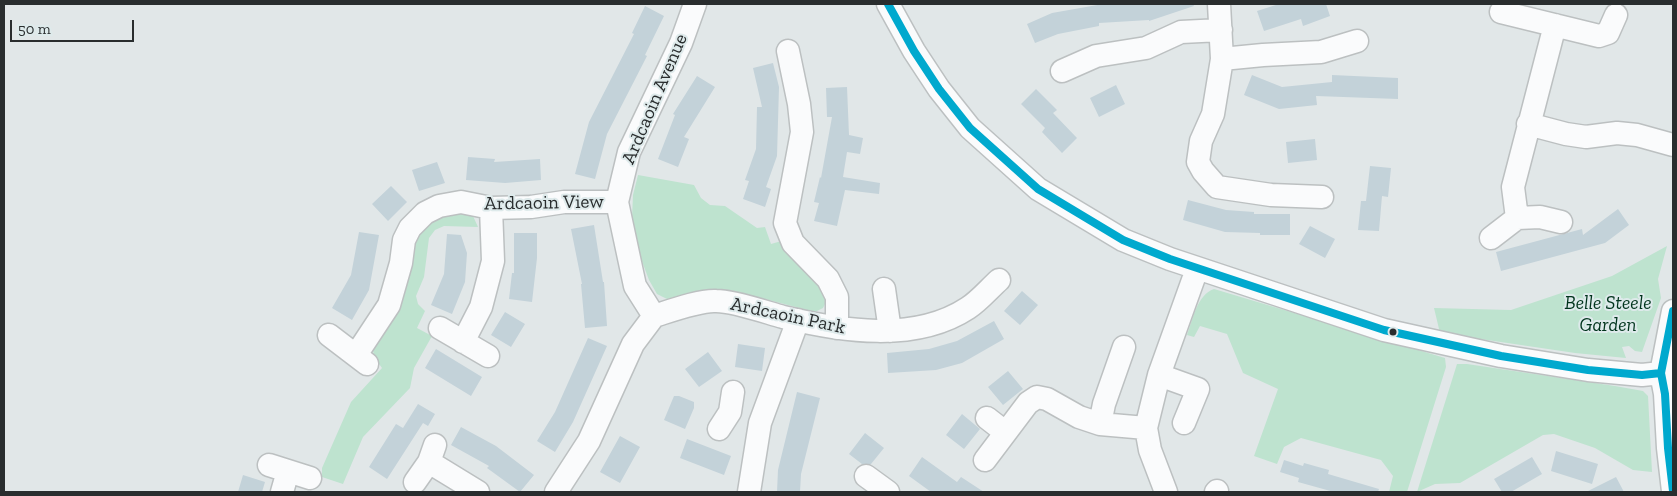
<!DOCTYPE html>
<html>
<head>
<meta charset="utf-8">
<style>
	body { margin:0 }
	#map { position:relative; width:1677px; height:496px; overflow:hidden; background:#e1e7e8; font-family:"Zilla Slab",serif }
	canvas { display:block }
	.frame { position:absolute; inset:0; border:5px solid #292d2e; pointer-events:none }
	.scale { position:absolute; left:10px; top:20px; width:124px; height:22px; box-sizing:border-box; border:2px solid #292d2e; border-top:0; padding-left:6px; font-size:15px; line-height:18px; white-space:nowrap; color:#292d2e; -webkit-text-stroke:4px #deeaeb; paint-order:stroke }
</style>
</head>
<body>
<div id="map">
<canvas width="1677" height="496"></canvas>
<div class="frame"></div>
<div class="scale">50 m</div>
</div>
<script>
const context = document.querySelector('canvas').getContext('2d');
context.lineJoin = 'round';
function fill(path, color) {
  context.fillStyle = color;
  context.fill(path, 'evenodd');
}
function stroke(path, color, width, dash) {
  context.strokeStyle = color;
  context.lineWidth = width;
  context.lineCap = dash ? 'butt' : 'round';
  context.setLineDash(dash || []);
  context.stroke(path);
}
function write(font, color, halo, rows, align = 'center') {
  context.font = font + ' "Zilla Slab",serif';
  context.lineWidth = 4;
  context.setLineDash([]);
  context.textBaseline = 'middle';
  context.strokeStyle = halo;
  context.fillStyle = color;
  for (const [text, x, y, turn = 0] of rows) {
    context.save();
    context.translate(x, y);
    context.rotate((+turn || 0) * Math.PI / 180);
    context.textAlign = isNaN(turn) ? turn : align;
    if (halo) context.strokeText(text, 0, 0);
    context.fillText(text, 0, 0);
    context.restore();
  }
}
const green = new Path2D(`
	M638,175L694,185L701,198L710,205L725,206L757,228L765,227L771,244L785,240L822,278L826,302L823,308L815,312L730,290L708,289L667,299L657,294L649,280L637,248L632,218L633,195Z
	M453,212L473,216L478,227L444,226L435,230L429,238L424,277L416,296L418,304L425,311L417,328L432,336L414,368L410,388L363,437L343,484L322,477V468L351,402L382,368L374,357L373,350L412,242L437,216Z
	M1667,246L1658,279L1661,298L1642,352L1635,351L1629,346L1622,347L1626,358L1575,353L1440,333L1434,308L1511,310L1612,276Z
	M1214,289L1445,358L1446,367L1407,492H1389L1393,476L1381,460L1301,438L1284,447L1277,464L1254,456L1278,389L1243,373L1227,334L1200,326L1194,337L1187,335C1193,319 1197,295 1214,289Z
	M1457,364H1467L1615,386L1643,391L1648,396L1652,472L1633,470L1595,448L1554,434L1543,435L1460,483L1435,484L1417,492Z`);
const building = new Path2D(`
	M1103,4H1193L1194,6L1149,21V20L1099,23V26L1058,34L1035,43L1027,24L1052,13Z
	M1279,4H1326L1330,16L1303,26L1301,19L1264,31L1257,11Z
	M645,6L664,16L645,55L647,56L607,134L595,179L575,174L589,122L634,34L632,33Z
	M773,63L779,87L777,156L766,187L771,189L765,207L743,199L749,181L745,180L756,149L757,107H762L753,68Z
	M1252,75L1282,87L1332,82V75L1398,78V99L1316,96L1317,105L1279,109L1244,95Z
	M697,76L715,87L684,137L689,139L678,167L658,159L675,115L673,114Z
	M1116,85L1125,104L1099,117L1090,98Z
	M847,87L849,135L863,138L860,154L847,152L843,177L880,183L879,194L845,190L837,226L814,221L819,203L814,202L820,177L821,178L832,117H827L826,88Z
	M1036,89L1057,110L1053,113L1077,138L1062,153L1042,132L1045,128L1021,104Z
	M1315,139L1317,160L1288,163L1286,142Z
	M468,157L495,159L494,162L540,159L541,180L505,183L466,180Z
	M437,162L445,183L419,191L412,170Z
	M1370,166L1391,168L1388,197L1382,196L1379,231L1358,230L1361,201H1366Z
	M391,186L407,202L388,221L372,204Z
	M1188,200L1226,210L1254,212V214H1290V235H1260V233L1225,232L1183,220Z
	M1618,209L1629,225L1605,243L1501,271L1496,252L1582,229L1583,235Z
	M594,225L603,282H604L607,326L585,328L581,284H582L571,229Z
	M1310,226L1335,239L1325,258L1299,244Z
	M359,232L379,235L369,290L352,320L332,308L351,275Z
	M514,233H537V258L532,302L509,299L512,273H514Z
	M447,234L461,235L467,253L465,282L452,314L431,305L444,274Z
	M1022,291L1038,305L1020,325L1004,311Z
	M505,312L525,324L511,347L491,335Z
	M994,321L1004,339L962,363L936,370L888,373L887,353L929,349L957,341Z
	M588,338L607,346L573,422L555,452L537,441L555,412Z
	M738,344L765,348L762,371L735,367Z
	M436,349L482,377L471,396L425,368Z
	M708,352L722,371L699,387L685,369Z
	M1008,371L1023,389L1003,405L988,387Z
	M797,392L820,398L801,474L800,492H777L778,470Z
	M674,396H679L694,402V408L685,429L664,420Z
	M418,404L435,414L428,426L423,423L387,479L369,467L396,424L403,428Z
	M962,414L980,429L964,449L946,435Z
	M461,427L496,446L534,475L520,492L487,468L489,466L451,445Z
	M865,433L884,448L871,464H862L849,454Z
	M620,436L640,447L620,483L600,472Z
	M687,439L731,456L724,475L680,458Z
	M1556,451L1598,464L1592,484L1551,471Z
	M922,457L957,482L961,477L984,492H931L909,476Z
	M1532,457L1542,474L1511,492H1502L1494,479Z
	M1284,460L1303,466L1304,463L1329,470L1328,474L1379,489L1378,492H1334L1298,482L1299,478L1280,472Z
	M243,475L265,482L262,492H238Z
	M1616,477L1624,492H1586Z`);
const minor = new Path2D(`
	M888,4L914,51L939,89L970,128L1038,189L1123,240L1170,259L1384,330L1501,356L1588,370L1642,375L1661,373
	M1219,4L1222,59L1213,114L1201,141L1198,162L1203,171L1217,187L1271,195L1322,197
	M1501,12L1599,36L1608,33L1616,15
	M788,51L799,104L802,132L785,223L793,243L828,279L837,297V328
	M1222,59L1263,55L1321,52L1357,41
	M1062,71L1096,56L1146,48L1181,32L1221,30
	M1528,124L1566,134L1586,137L1617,133L1637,135L1673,145
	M1517,218L1513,187L1555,25
	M1491,238L1517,218L1540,217L1561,222
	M884,289L890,331
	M1673,311L1661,373L1665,394L1668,448L1673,491
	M654,316C670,311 700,300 716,301C734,301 765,312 783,317C841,331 915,343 968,308C979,301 989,289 999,280
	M654,316L635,286L617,202L629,152L681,43L695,4
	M440,328L488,356
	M329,335L367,364
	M463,342L481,307L493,261L491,208
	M356,355L389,305L401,263L404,240L410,228L425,213L439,206L461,202L491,208L531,207L564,202H617
	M1159,375L1198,389L1184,423
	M987,418L1005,432
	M1100,424L1104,404L1124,347
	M719,429L730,412L733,392
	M985,460L1028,403L1037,397L1047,399L1079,417L1100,424L1146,428
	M429,462L478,492
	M269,465L310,478
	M866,476L888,492
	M415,482L429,462L435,445
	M282,492L288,471
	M556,492L589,441L633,344L654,316
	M749,492L760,423L798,320
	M1166,492L1150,450L1146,428L1159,375L1197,269
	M1216,492L1217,491`);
const bus1 = new Path2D(`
	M888,4L914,51L939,89L970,128L1038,189L1123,240L1170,259L1384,330L1501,356L1588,370L1642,375L1661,373
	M1673,311L1661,373L1665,394L1668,448L1673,491`);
const markers = [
	[1393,332,4.5,"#292d2e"]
];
const streetNames = [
	["Ardcaoin Avenue",655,99,-67],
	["Ardcaoin View",544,203,-1],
	["Ardcaoin Park",788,316,12]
];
const parkNames = [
	["Belle Steele",1608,304],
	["Garden",1608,326]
];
fill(green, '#bee3cf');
fill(building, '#c3d2d9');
stroke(minor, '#bcc0c1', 25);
stroke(minor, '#fafbfc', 22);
stroke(bus1, '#00a9ce', 8);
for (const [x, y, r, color] of markers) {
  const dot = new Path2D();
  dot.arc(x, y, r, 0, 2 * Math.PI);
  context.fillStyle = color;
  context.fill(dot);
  stroke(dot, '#deeaeb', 2);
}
write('19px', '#292d2e', '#deeaeb', streetNames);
write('italic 19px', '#00341c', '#deeaeb', parkNames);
</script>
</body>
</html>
